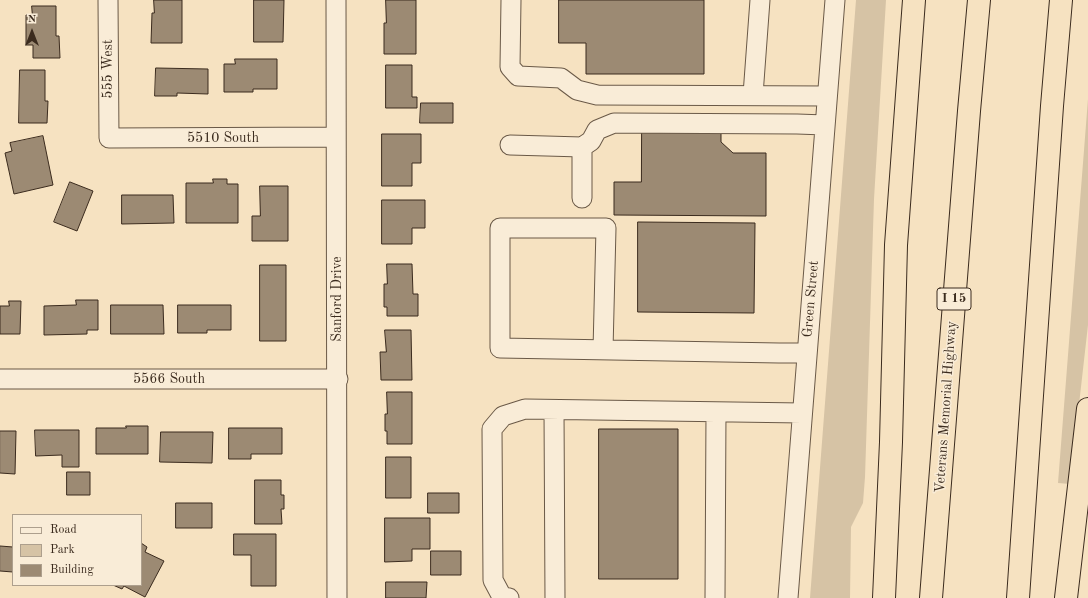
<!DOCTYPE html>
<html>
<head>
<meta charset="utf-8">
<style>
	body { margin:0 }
	#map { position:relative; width:1088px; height:598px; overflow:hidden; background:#f6e2c1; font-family:"Old Standard TT",serif }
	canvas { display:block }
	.legend { position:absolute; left:12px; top:514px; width:130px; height:72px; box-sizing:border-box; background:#f9ecd7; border:1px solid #ad9f8d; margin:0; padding:5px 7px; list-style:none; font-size:12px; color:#3b2b1e }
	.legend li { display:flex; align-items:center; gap:8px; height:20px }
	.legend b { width:20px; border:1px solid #ad9f8d }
	.north { position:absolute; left:12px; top:12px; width:40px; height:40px; -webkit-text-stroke:3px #f9ecd7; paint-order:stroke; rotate:0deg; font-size:11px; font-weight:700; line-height:16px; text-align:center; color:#3b2b1e }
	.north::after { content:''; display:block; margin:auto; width:14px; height:18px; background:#3b2b1e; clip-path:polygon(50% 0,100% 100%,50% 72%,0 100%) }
</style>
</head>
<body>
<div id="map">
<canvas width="1088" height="598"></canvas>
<ul class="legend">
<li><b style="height:5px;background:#f9ecd7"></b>Road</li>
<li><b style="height:11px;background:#d6c3a5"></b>Park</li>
<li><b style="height:11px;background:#9c8a73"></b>Building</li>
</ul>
<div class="north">N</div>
</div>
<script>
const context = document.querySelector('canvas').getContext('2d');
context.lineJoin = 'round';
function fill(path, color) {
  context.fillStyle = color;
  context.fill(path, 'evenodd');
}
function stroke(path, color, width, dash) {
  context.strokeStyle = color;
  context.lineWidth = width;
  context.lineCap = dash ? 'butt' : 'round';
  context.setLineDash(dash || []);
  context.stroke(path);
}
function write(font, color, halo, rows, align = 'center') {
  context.font = font + ' "Old Standard TT",serif';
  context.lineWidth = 3;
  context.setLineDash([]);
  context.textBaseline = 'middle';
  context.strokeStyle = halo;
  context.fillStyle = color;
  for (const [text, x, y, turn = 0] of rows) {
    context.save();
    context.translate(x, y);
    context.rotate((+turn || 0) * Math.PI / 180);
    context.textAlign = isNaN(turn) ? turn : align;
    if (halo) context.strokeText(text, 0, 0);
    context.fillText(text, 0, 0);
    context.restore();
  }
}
const green = new Path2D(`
	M856,0H886L874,199L865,477L863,503L851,527L850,598H810Z
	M1088,99V325L1070,484L1058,483Z`);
const building = new Path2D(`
	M154,0H182V43H151L152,13H154Z
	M254,0H284L283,42H254Z
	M386,0H416V54H384V23H386Z
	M559,0H704V74H586V43H559Z
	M32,6H56V36H59L60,58H33V45H26V15H32Z
	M235,59H277V89H253V92H224V64H235Z
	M386,65H412V97H417V108H386Z
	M156,68L208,69V94L177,93V96H155Z
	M20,70H45V101H48L47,123H19Z
	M421,103H453V123H420Z
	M642,132L721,133V142L733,153H766V216L614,215V182H641Z
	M382,134H421V163H412V186H382Z
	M43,136L53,185L14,194L5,153L12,151L10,143Z
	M213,179H227V184H238V223H186V183H213Z
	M70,182L93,191L77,231L54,222Z
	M260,186H288V241H252V216H260Z
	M122,195H173L174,223L122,224Z
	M382,200H425V228H412V244H382Z
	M638,222L755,223L754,313L638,312Z
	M387,264H412L413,294H418V316H387V307H384V284H387Z
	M260,265H286V341H260Z
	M76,300H98V330H87V334L44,335V306L76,305Z
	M9,301H21L20,334H0V306H9Z
	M111,305H163L164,334H111Z
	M178,305H231V330H207V333H178Z
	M385,330H411L412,380H381L380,352H386Z
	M387,392H412V444H387V431H385V414H387Z
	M126,426H148V454H96V428H126Z
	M229,428H282V454H251V459H229Z
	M599,429H678V579H599Z
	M35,430H79V467H62V455L36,456Z
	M0,431H16L15,474L0,473Z
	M161,432H213L212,463L160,462Z
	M386,457H411V498H386Z
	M67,472H90V495H67Z
	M255,480H281V495H284V509H281L282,524H255Z
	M428,493H459V513H428Z
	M176,503H212V528H176Z
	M385,518H430V549H412V561L385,562Z
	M234,534H276V586H251V555H234Z
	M141,543L147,547L145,552L164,561L145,597L124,586L122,589L113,585H141Z
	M0,546L13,547V572L0,571Z
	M431,551H461V575H431Z
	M386,582H427L426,598H386Z`);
const minor = new Path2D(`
	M108,0L109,138L336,137
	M336,0L337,598
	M511,0L510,67L518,76L561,78L577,90L597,95L827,96
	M753,95L760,0
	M510,145L582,147L591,141L597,130L614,123L797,124L825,125
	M582,147V198
	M603,350L606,228H500V348L779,353H807
	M0,379H338
	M554,410L555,598
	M509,598L502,597L493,580L492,429L503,416L525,409L802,413
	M715,598L716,412
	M788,598L835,0`);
const highway = new Path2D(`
	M884,598L891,442L896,245L914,0
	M931,598L969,111L979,0
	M1018,598L1052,106L1061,0
	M1066,598L1088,409`);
const shields = [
	[954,299,34]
];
const shieldNames = [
	["I 15",954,299]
];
const streetNames = [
	["555 West",108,69,-90],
	["5510 South",223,138],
	["Sanford Drive",337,299,-90],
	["Green Street",811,299,-85],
	["5566 South",169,379],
	["Veterans Memorial Highway",946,407,-86]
];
fill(green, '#d6c3a5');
fill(building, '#9c8a73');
stroke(building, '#3b2b1e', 1);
stroke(minor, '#6a5947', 21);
stroke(highway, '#3b2b1e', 24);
stroke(minor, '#f9ecd7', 19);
stroke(highway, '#f6e2c1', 22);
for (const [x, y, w] of shields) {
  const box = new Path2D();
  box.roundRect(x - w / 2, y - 11, w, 22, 3);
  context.fillStyle = '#f9ecd7';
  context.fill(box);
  stroke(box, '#3b2b1e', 1);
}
write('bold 13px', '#3b2b1e', null, shieldNames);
write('14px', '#3b2b1e', '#f9ecd7', streetNames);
</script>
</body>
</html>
